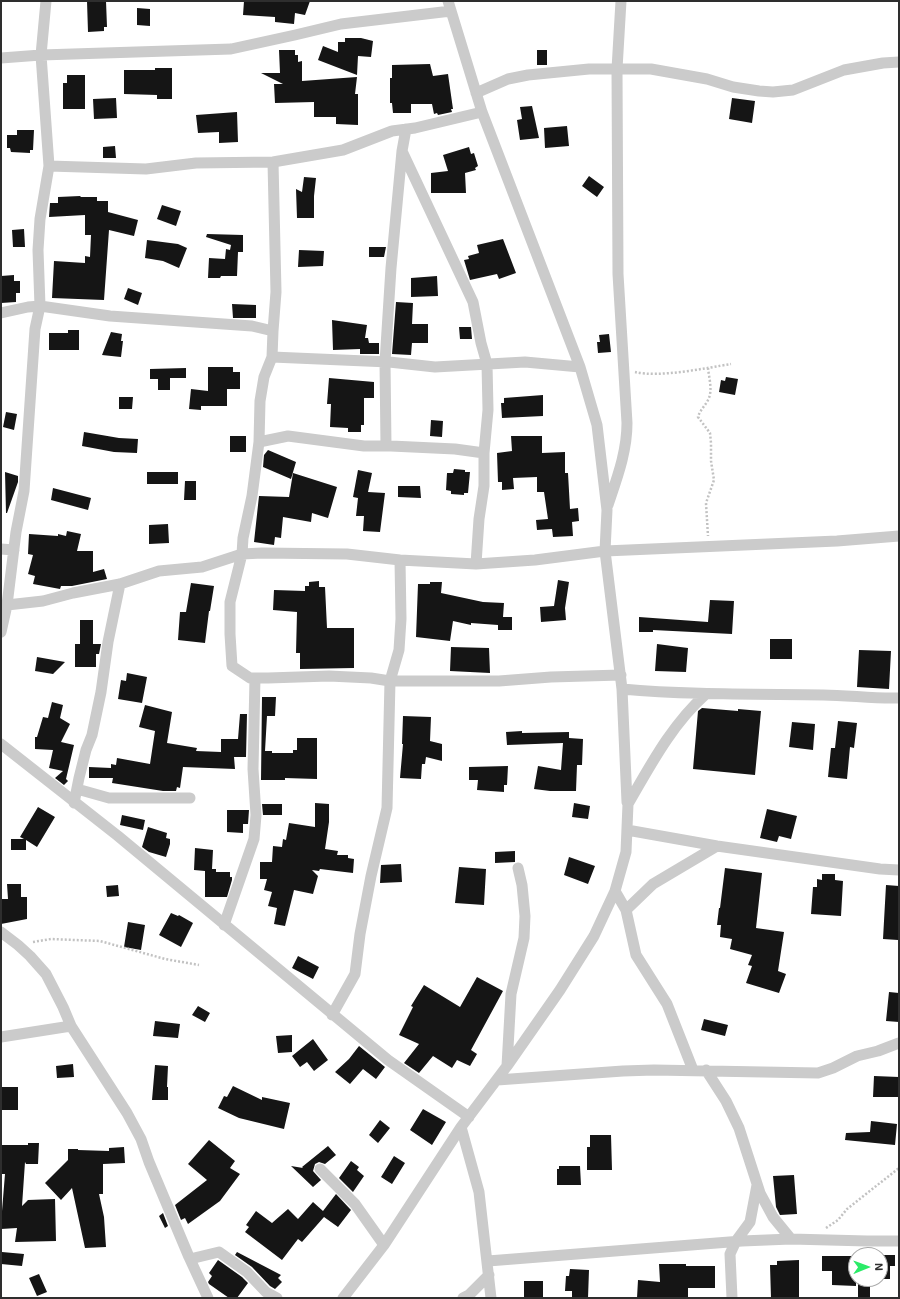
<!DOCTYPE html>
<html>
<head>
<meta charset="utf-8">
<style>
	body { margin:0 }
	#map { position:relative; width:900px; height:1299px; overflow:hidden; background:#fff; font-family:"Exo 2",sans-serif }
	canvas { display:block }
	.frame { position:absolute; inset:0; border:2px solid #2e2e2e; pointer-events:none }
	.north { position:absolute; left:848px; top:1247px; width:40px; height:40px; box-sizing:border-box; background:#fff; border:1px solid #ababab; border-radius:50%; rotate:89deg; font-size:11px; font-weight:700; line-height:16px; text-align:center; color:#2e2e2e }
	.north::after { content:''; display:block; margin:auto; width:14px; height:18px; background:#2beb68; clip-path:polygon(50% 0,100% 100%,50% 72%,0 100%) }
</style>
</head>
<body>
<div id="map">
<canvas width="900" height="1299"></canvas>
<div class="frame"></div>
<div class="north">N</div>
</div>
<script>
const context = document.querySelector('canvas').getContext('2d');
context.lineJoin = 'round';
function fill(path, color) {
  context.fillStyle = color;
  context.fill(path, 'evenodd');
}
function stroke(path, color, width, dash) {
  context.strokeStyle = color;
  context.lineWidth = width;
  context.lineCap = dash ? 'butt' : 'round';
  context.setLineDash(dash || []);
  context.stroke(path);
}
const building = new Path2D(`
	M87,1H106L107,27H104V31L88,32Z
	M244,1H310L305,15L295,13L294,24L275,22V17L243,15Z
	M137,8L150,9V26L137,25Z
	M345,38H361L373,41L371,57L358,56L357,75L318,60L323,46L338,52V42H345Z
	M279,50H295V55H298V62L302,61V81L357,77L355,94H358V125L336,124V117H314V102L275,103L274,84H283L261,73H280Z
	M537,50H547V65H537Z
	M430,64L433,76L448,74L453,109H451L452,112L438,115L437,113L434,114L432,104H411V113H393L392,103H390V78H392V65Z
	M155,68H172V99H157V95L124,94V70H155Z
	M67,75H85V109H63V83H67Z
	M116,98L117,118L94,119L93,99Z
	M732,98L755,101L752,123L729,119Z
	M532,106L539,138L520,140L517,120L522,119L520,107Z
	M237,112L238,142L219,143V132L198,133L196,115Z
	M567,126L569,146L545,148L544,128Z
	M17,130H34L33,150H30V153L11,152L10,148H7V135H17Z
	M115,146L116,158H103V147Z
	M469,147L471,154L474,153L478,166L475,168L476,170L465,173L466,193H431V173L448,171L443,155Z
	M589,176L604,187L597,197L582,186Z
	M304,177L316,178L314,196V218H297L296,189L302,192Z
	M80,196L81,197H97V201H108V212L138,220L134,236L109,230L104,300L52,298L54,261L85,263V256L90,257L91,235H85V215L49,217L50,203H58V197Z
	M162,205L181,211L176,226L157,219Z
	M24,229L25,247H13L12,230Z
	M207,234L243,235V252H238L237,276H221L220,278H208L209,258L225,259L226,249L230,250L231,245L206,237Z
	M503,239L516,273L499,279L497,274L470,280L464,260L469,259L468,256L479,253L477,245Z
	M147,240L178,244L187,248L179,268L163,261L145,258Z
	M369,247H386L384,257H369Z
	M299,250L324,251L323,266L298,267Z
	M14,275V281H20V293H16V302L1,303V276Z
	M437,276L438,296L411,297V278Z
	M128,288L142,293L138,305L124,299Z
	M396,302L413,303L412,324H428V343H412L411,355L392,354Z
	M232,304L256,305V318H233Z
	M332,320L367,325L365,338H368L369,343H379V354H360V349L333,350Z
	M459,327H471L472,339H460Z
	M68,330H79V350H49V333H68Z
	M111,332L122,334L121,341H123L121,357L102,355Z
	M609,334L611,352L598,353L597,342H600L599,335Z
	M208,367H233V372H240V389H227V406H201V410L189,409L191,389L208,391Z
	M186,368V378H170V390H158V379H150V369Z
	M726,377L738,379L735,395L719,392L721,380L725,381Z
	M329,378L374,382V398H364V425H361V432H348V428L330,427L331,404H327Z
	M543,395V416L502,418L501,403H504V398Z
	M119,397H133L132,409H119Z
	M6,412L17,414L14,430L3,427Z
	M431,420L443,421L442,437L430,436Z
	M84,432L119,438L138,439L137,453L114,452L82,446Z
	M230,436H246V452H230Z
	M511,436H542V453L565,452V473H568L570,509L578,508L579,521L572,522L573,536L553,537L552,529L537,530L536,520L548,519L544,492H537V477L513,478L514,489L502,490V482H498L497,453L512,451Z
	M268,450L296,462L291,479L263,467L264,455Z
	M454,469L465,470V472H470L468,493H464V495L451,494V491L446,490L447,473H453Z
	M358,470L372,473L368,492L385,493L380,532L363,531L364,516H356L358,498L353,497Z
	M5,472L18,476V482L7,513H6Z
	M147,472H178V484H147Z
	M293,473L337,487L328,518L312,513L311,522L283,517L281,538L275,537L274,545L254,542L259,496L289,497Z
	M185,481H196V500H184Z
	M398,486H420L421,498L398,497Z
	M53,488L91,498L88,510L51,500Z
	M168,524L169,543L149,544V525Z
	M67,531L81,534L77,551H93V572L104,569L107,579L72,586H61L60,589L33,584L35,576L28,574L33,555L28,554L29,534L58,536V534L66,536Z
	M558,580L569,582L565,608L566,620L541,622L540,607L554,606Z
	M319,581V587H325L327,628H354V668L300,669V653H296L297,612L273,610L274,590L305,591V586H309V582Z
	M430,582H442L441,593L483,602L504,603L503,617H512V630H498V625L471,623V625L453,621L450,641L416,637L418,584H430Z
	M191,583L214,586L210,611H209L205,643L178,640L180,612H186Z
	M710,600L734,601L732,634L653,630V632H639V617L708,622Z
	M80,620H93V644H101L99,654H96V667H75V644H80Z
	M770,639H792V659H770Z
	M657,644L688,648L686,672L655,671Z
	M451,647L489,648L490,673L450,671Z
	M859,650L891,651L889,689L857,687Z
	M37,657L65,662L53,674L35,671Z
	M127,673L147,677L142,703L118,699L121,680L126,681Z
	M262,697H276L275,716H267L265,751H272V753H293V750H297V738H317V779L285,778V780H261Z
	M52,702L63,705L60,718L70,724L61,742L74,745L66,779L68,781L64,785L55,778L63,771L49,768L53,750L35,749V737H37L43,717L48,718Z
	M145,705L172,712L167,743L197,748L196,751L221,752V739H238L240,714H247L246,757H234L235,769L183,767L180,788L177,787L176,791H163L112,783L113,778H89V767L111,768V764L116,765L117,758L150,764L155,731L139,727Z
	M702,708L738,711V709L761,711L755,775L693,769L698,711Z
	M403,716L431,717L430,741L442,744V761L426,757L425,764H422L421,779L400,778L403,744H402Z
	M838,721L857,723L854,748L850,747L847,779L828,777L831,748H835Z
	M792,722L815,724L813,750L789,747Z
	M522,731V733L569,732V738L583,739L582,765H577L576,791H550L534,789L538,766L561,770L563,743L507,745L506,732Z
	M508,766L507,785H504V792L477,790L478,780H469V767Z
	M315,803L329,804V822L325,849L338,851L337,855H348V858L354,859L353,873L320,869L319,871L312,870L318,876L313,894L294,890L285,926L274,924L277,908L268,906L272,892L264,890L267,879H260V862H272L273,846L282,847L283,839L286,840L289,823L315,827Z
	M574,803L590,806L588,819L572,817Z
	M262,804H282V815H263Z
	M38,807L55,817L37,847L26,840V850H11V839H24L20,837Z
	M767,809L797,816L791,839L779,836L777,842L760,838Z
	M227,810H249L248,824H243V833L227,832Z
	M122,815L145,820L143,830L120,825Z
	M148,827L167,833L166,838L170,839V844L166,857L149,852L142,847Z
	M195,848L213,850L212,869H216V872H230V877H232V880L227,897H205V871L194,870Z
	M515,851V862L495,863V852Z
	M569,857L595,866L588,884L564,875Z
	M401,864L402,882L380,883L381,865Z
	M459,867L486,869L484,905L455,903Z
	M725,868L762,873L756,928L784,932L778,971L786,974L779,993L746,983L752,966L748,965L752,955L730,949L732,939L720,937L721,925H717L719,908H720Z
	M822,874H835V880L843,881L841,916L811,914L813,887H817V879L822,880Z
	M7,884H21V897H27V919L1,924V899H8Z
	M118,885L119,896L107,897L106,886Z
	M886,885L899,886L898,940L883,939Z
	M171,913L178,916L179,915L193,923L181,947L159,935Z
	M128,922L145,925L141,950L124,947Z
	M298,956L319,967L313,979L292,968Z
	M477,977L503,991L471,1050L477,1054L470,1066L457,1060L452,1068L433,1056L419,1073L404,1063L419,1044L399,1035L413,1007L411,1006L424,985L460,1007Z
	M889,992L899,993V1022L886,1021Z
	M198,1006L210,1013L205,1022L192,1015Z
	M704,1019L728,1025L725,1036L701,1030Z
	M155,1021L180,1024L178,1038L153,1036Z
	M292,1035V1052L278,1053L276,1036Z
	M313,1039L328,1060L314,1071L307,1062L300,1067L292,1056Z
	M359,1046L385,1067L376,1079L363,1069L350,1084L335,1072L349,1059Z
	M73,1064L74,1077L57,1078L56,1066Z
	M155,1065L168,1066L167,1087H168V1100H152Z
	M874,1076L899,1077V1097H873Z
	M233,1086L262,1100V1097L290,1103L284,1129L239,1118L218,1108L224,1096L227,1097Z
	M1,1087H18V1110H1Z
	M423,1109L446,1122L432,1145L410,1130Z
	M380,1120L390,1128L378,1143L369,1135Z
	M871,1121L897,1124L895,1145L845,1140L846,1133L870,1132Z
	M590,1135H611L612,1170H587V1147H590Z
	M209,1140L235,1161L230,1168L240,1174L220,1201L188,1224L185,1218L181,1220L175,1205L207,1180L188,1164Z
	M28,1143H39L38,1164H26L25,1162L22,1206L28,1200L55,1199L56,1241L15,1242L17,1228L1,1229V1211H2L5,1174H1V1145H28Z
	M328,1146L336,1155L325,1164L319,1162L315,1164L313,1171L321,1180L313,1187L291,1166L303,1168L302,1167Z
	M124,1147L125,1163L103,1164V1194H99L104,1217L106,1247L85,1248L72,1188L61,1200L45,1183L68,1160V1149H78V1150L109,1151V1148Z
	M394,1156L405,1163L392,1184L381,1177Z
	M351,1161L359,1167L357,1170L364,1176L353,1192L339,1178Z
	M559,1166H580L581,1185H557V1169H559Z
	M794,1175L797,1214L780,1215L776,1207L773,1176Z
	M336,1194L351,1210L338,1227L324,1217L302,1242L298,1239L282,1260L245,1232L249,1227L246,1225L256,1211L272,1223L288,1209L298,1219L313,1202L323,1211Z
	M163,1213L168,1226L165,1228L159,1216Z
	M2,1252L24,1254L22,1266L1,1264Z
	M237,1252L281,1275L278,1278L282,1282L275,1289L270,1286L252,1267L235,1255Z
	M880,1255H895V1266H890V1279H880Z
	M822,1256H856V1286L832,1285V1271H822Z
	M218,1260L242,1277L248,1283L237,1298H229L209,1284L208,1282L212,1276L209,1273Z
	M799,1260V1298H771L770,1265H777V1261Z
	M659,1264H686V1266H715V1288H688V1298H637L638,1280L660,1282Z
	M570,1269L589,1270L588,1298H572V1291H565L566,1276H569Z
	M39,1274L47,1292L37,1296L29,1278Z
	M858,1279H870V1298H858Z
	M524,1281H543V1298H524Z`);
const path = new Path2D(`
	M708,368C709,378 713,391 708,400C705,406 700,410 698,417L710,433L711,443V461L714,480L706,503L708,536
	M635,372C659,378 706,368 731,364
	M33,942L51,939L100,941L165,959L199,965
	M826,1228L838,1220L847,1209L899,1168`);
const street = new Path2D(`
	M46,1L41,55L231,49L295,35L341,24L451,11
	M1,58L41,55L49,166L146,169L196,163L273,162L343,150L392,131L415,128L482,112
	M476,93L508,79L528,75L589,69H651L707,79L733,87L759,91L773,92L793,90L844,70L883,63L899,62
	M402,151L473,302L481,343L487,364L488,410L484,453V486L479,519L476,564
	M1,313L28,307L40,306L110,316L252,326L273,331L272,357L264,377L260,401L259,442L252,496L243,538L242,554L230,602V634L232,666L250,678H268L329,676L371,678L390,681H499L551,677L621,675
	M273,331L276,292L273,162
	M272,357L389,362L435,367L525,362L580,367
	M259,442L288,436L364,446H391L455,449L484,453
	M386,446L385,362L391,268L402,151L406,129
	M608,505C617,478 627,452 627,423L618,274L617,69L621,1
	M1,549L14,550
	M7,605L16,532L24,491L35,329L40,306L38,250L40,219L49,166
	M1,632L7,605L43,601L73,593L120,584L159,571L202,567L242,554L262,553L347,554L400,560L476,564L535,560L605,551L837,541L899,536
	M622,689C689,695 756,694 823,695C848,695 874,699 899,698
	M1,744L118,836L388,1060L469,1117
	M77,789L109,798H190
	M74,803L79,778L86,750L92,735L101,692L108,642L120,584
	M628,804C650,766 672,724 706,694
	M627,830L717,846L880,869L899,870
	M615,891L626,910L636,955L667,1004L693,1070
	M626,910L653,884L717,846
	M224,925L254,839L256,815L253,769L255,678
	M1,932L18,945L30,956L46,974L63,1007L71,1026L127,1113L141,1139L149,1162L189,1257L208,1298
	M332,1015L355,974L360,934L371,876L387,808L390,681L399,650L401,619L400,560
	M1,1037L71,1026
	M507,1066L511,994L524,938L525,916L522,885L518,868
	M706,1070L726,1101L739,1128L760,1193L773,1217L791,1239
	M497,1080L623,1071L654,1070L818,1073L833,1068L857,1056L878,1051L899,1043
	M461,1127L479,1192L491,1298
	M320,1169L355,1204L384,1245
	M190,1259L219,1252L247,1272L266,1292L277,1298
	M488,1261L742,1241L791,1239L867,1241H899
	M343,1298L384,1245L461,1127L507,1066L560,990L594,936L615,891L626,852L628,804L627,802L622,689L605,551L607,510L597,425L580,367L482,112L448,1
	M463,1298L469,1295L489,1275
	M732,1298L730,1254L736,1241L750,1222L757,1185`);
fill(building, '#151515');
stroke(path, '#c2c2c2', 2.5, [2, 2]);
stroke(street, '#cbcbcb', 11);
</script>
</body>
</html>
